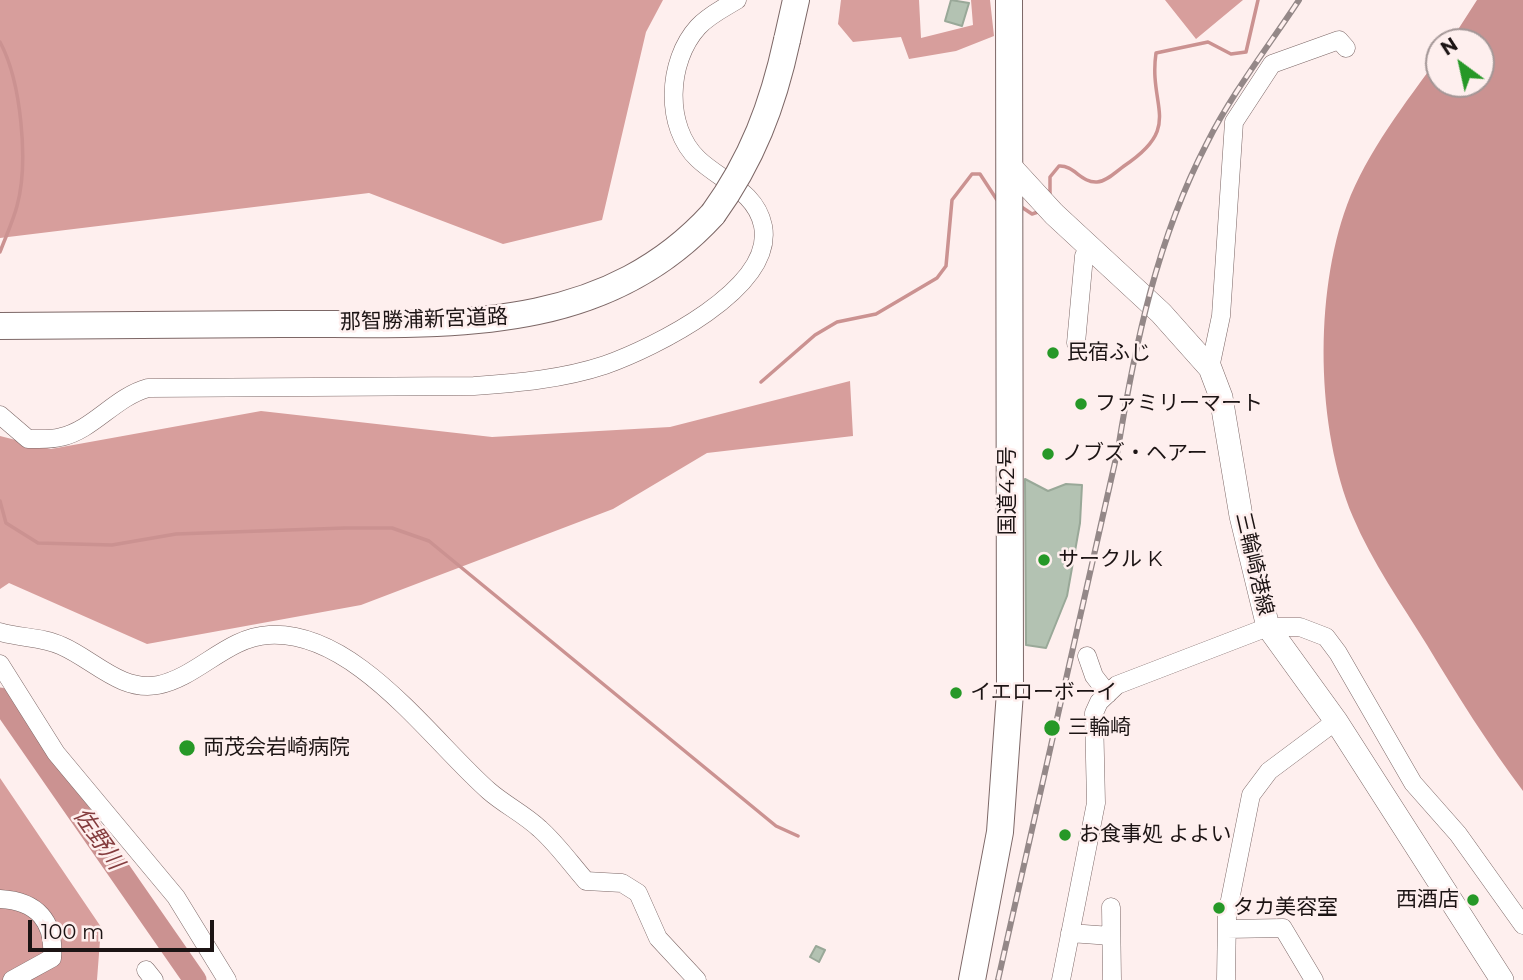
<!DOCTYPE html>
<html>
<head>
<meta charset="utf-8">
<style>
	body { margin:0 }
	#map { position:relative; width:1523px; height:980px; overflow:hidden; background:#feefee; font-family:Montserrat,sans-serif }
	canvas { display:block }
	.north { position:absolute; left:1425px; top:28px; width:70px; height:70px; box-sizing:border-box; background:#feefee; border:2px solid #a49797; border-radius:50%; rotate:327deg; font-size:19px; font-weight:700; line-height:28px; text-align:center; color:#1c1414 }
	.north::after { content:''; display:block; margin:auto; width:24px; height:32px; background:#269827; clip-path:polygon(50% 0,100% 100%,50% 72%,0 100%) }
	.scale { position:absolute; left:28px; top:920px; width:186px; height:32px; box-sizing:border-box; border:4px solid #1c1414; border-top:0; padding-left:9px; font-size:21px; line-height:24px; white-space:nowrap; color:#1c1414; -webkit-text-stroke:5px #feefee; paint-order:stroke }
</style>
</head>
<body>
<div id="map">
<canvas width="1523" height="980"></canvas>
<div class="north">N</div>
<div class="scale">100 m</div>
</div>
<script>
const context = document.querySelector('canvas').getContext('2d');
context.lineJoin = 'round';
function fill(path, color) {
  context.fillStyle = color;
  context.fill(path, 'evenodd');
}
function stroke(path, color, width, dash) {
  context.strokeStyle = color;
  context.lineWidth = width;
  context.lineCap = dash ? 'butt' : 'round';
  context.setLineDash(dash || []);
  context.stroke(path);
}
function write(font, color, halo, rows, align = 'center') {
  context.font = font + ' Montserrat,"Noto Sans JP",sans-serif';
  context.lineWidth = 5;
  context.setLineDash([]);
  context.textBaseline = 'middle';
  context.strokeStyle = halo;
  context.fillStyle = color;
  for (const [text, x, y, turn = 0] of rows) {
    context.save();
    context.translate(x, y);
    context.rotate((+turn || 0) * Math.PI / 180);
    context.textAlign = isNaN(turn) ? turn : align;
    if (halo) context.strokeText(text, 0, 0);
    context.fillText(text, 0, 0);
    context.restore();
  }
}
const forest = new Path2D(`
	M0,0H663L646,32L602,220L503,244L369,193L0,238Z
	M841,0H919L921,38L973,25L971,0H990L994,36L956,51L909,59L901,37L853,42L838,24Z
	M1165,0H1243L1196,39Z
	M850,381L853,436L707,453L613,509L361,605L147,644L9,583L0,589V436L51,449L261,411L492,437L670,427Z
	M0,778L101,927L97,980H0Z`);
const water = new Path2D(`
	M1477,0H1523V791C1488,744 1457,695 1427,645C1401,603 1372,562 1353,517C1316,428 1314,295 1347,205C1367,152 1406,102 1439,57V84H1481V42H1450Z`);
const stream = new Path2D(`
	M0,42C21,81 29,162 17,206C13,221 6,236 0,252
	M1050,195V177L1059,166C1074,165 1081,183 1097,182C1106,182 1117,171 1124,166C1184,126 1148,108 1156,53L1208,42L1231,54L1246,52L1258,0
	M1020,206L1032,214L1041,211
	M761,382L815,335L837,322L876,314L937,278L946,266L952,200L972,174H980L997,200
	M0,501L6,523L38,543L112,545L176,534L345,528H392L429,541L776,826L798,836`);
const river = new Path2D(`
	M0,699L195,980`);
const building = new Path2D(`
	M951,0L969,3L962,26L945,21Z
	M1025,479L1048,491L1066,484L1082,485L1080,523L1067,596L1046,648L1026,645Z
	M816,946L825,950L819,962L810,957Z`);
const minor = new Path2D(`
	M1076,343L1084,256L1089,247
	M1210,368L1221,316L1234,122L1272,64L1339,40L1346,48
	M0,415L28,439C39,439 51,440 61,437C93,430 115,397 148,388L474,386C517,383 563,379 605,365C653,348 775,289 763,226C756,191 721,181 698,159C664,127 667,61 698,27C709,15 724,8 737,0
	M0,632C20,638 44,637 62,646C94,660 121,692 158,685C198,677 227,637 269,635C355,630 430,739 489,791C505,805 524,814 540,829C557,844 571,864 586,881L622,883L638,893L658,938L697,980
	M1087,656L1094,676L1108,694
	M0,664L56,753L176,897L227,980
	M0,899C37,901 55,921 52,958L12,980
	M1111,907L1112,980
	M1227,929L1283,928L1314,980
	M1070,933L1111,936
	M146,970L154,980
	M1061,980L1096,803L1094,713L1099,702L1117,685L1268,627H1300L1326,637L1338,653L1413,783L1458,834L1523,925
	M1226,980L1227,915L1251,795L1269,771L1336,721`);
const major = new Path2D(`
	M1009,165L1054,214L1161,313L1210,368L1221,397L1241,516L1268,627L1336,721L1502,980`);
const highway = new Path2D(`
	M787,40L796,0
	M0,326C94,325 188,325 281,324C436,323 598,340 713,214
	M972,980L1000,832L1010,692L1009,0`);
const rail = new Path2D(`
	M998,980L1118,449C1135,344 1157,239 1207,143C1232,93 1268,47 1299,0`);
const highwayBridge = new Path2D(`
	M713,214C752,160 773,105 787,40`);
const markers = [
	[1053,353,7,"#269827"],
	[1081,404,7,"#269827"],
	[1048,454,7,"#269827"],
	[1044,560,7,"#269827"],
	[956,693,7,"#269827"],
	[1052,728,9,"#269827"],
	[187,748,9,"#269827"],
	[1065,835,7,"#269827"],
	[1473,900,7,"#269827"],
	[1219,908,7,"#269827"]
];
const streetNames = [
	["那智勝浦新宮道路",424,320,-2],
	["国道42号",1008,491,-90],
	["三輪崎港線",1254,564,77]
];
const poiNames = [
	["民宿ふじ",1067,353],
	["ファミリーマート",1095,404],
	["ノブズ・ヘアー",1062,454],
	["サークル K",1058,560],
	["イエローボーイ",970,693],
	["三輪崎",1068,728],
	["両茂会岩崎病院",203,748],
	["お食事処 よよい",1079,835],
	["西酒店",1459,900,"right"],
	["タカ美容室",1233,908]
];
const waterNames = [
	["佐野川",98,839,55]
];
fill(forest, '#d79e9c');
fill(water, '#cb9291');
stroke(stream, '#cb9291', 3.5);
stroke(river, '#cb9291', 23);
fill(building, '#b3c2b2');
stroke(building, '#99a898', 2);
stroke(minor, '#7c6766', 19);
stroke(major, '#7c6766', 24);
stroke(highway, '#7c6766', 28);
stroke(minor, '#fff', 18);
stroke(major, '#fff', 23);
stroke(highway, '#fff', 26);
stroke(rail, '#948888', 6);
stroke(rail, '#feefee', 3.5, [10]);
stroke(highwayBridge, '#7c6766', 28, []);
stroke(highwayBridge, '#fff', 26);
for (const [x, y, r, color] of markers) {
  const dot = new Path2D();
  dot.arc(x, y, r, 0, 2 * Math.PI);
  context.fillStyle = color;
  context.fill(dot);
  stroke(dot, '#feefee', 2.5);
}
write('21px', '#1c1414', '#feefee', streetNames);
write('21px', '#1c1414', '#feefee', poiNames, 'left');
write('italic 23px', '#843c3e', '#feefee', waterNames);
</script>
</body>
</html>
